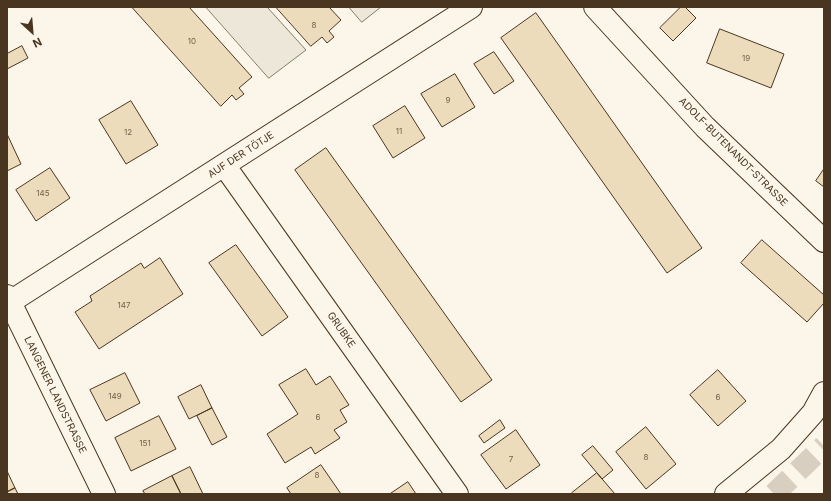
<!DOCTYPE html>
<html>
<head>
<meta charset="utf-8">
<style>
	body { margin:0 }
	#map { position:relative; width:831px; height:501px; overflow:hidden; background:#fbf6e9; font-family:Inter,sans-serif }
	canvas { display:block }
	.frame { position:absolute; inset:0; border:8px solid #4a3520; pointer-events:none }
	.north { position:absolute; left:12px; top:12px; width:40px; height:40px; -webkit-text-stroke:3px #fbf6e9; paint-order:stroke; rotate:154deg; font-size:11px; font-weight:700; line-height:16px; text-align:center; color:#4a3520 }
	.north::after { content:''; display:block; margin:auto; width:14px; height:18px; background:#4a3520; clip-path:polygon(50% 0,100% 100%,50% 72%,0 100%) }
</style>
</head>
<body>
<div id="map">
<canvas width="831" height="501"></canvas>
<div class="frame"></div>
<div class="north">N</div>
</div>
<script>
const context = document.querySelector('canvas').getContext('2d');
context.lineJoin = 'round';
function fill(path, color) {
  context.fillStyle = color;
  context.fill(path, 'evenodd');
}
function stroke(path, color, width, dash) {
  context.strokeStyle = color;
  context.lineWidth = width;
  context.lineCap = dash ? 'butt' : 'round';
  context.setLineDash(dash || []);
  context.stroke(path);
}
function write(font, color, halo, rows, align = 'center') {
  context.font = font + ' Inter,sans-serif';
  context.lineWidth = 3;
  context.setLineDash([]);
  context.textBaseline = 'middle';
  context.strokeStyle = halo;
  context.fillStyle = color;
  for (const [text, x, y, turn = 0] of rows) {
    context.save();
    context.translate(x, y);
    context.rotate((+turn || 0) * Math.PI / 180);
    context.textAlign = isNaN(turn) ? turn : align;
    if (halo) context.strokeText(text, 0, 0);
    context.fillText(text, 0, 0);
    context.restore();
  }
}
const parking = new Path2D(`
	M206,7H267L306,50L269,78Z
	M349,7H381L362,22Z`);
const building = new Path2D(`
	M132,7H189L252,77L239,88L244,94L236,100L232,95L221,106Z
	M276,7H329L341,20L329,31L334,37L327,43L322,37L311,46Z
	M681,7H685L696,18L673,41L660,28Z
	M536,13L702,248L667,273L501,38Z
	M720,29L784,54L771,88L707,63Z
	M22,46L28,58L7,69V54Z
	M494,52L514,81L494,94L474,64Z
	M455,74L475,107L442,127L421,94Z
	M131,101L158,145L126,164L99,120Z
	M405,106L425,138L393,158L373,126Z
	M7,134L21,164L7,171Z
	M326,148L492,380L461,402L295,170Z
	M50,168L70,198L36,221L16,190Z
	M824,169V187L816,181Z
	M762,240L824,295V303L807,322L741,263Z
	M236,245L288,317L262,336L209,263Z
	M160,258L183,294L99,349L75,312L92,301L90,296L141,263L144,268Z
	M306,369L316,385L330,376L349,405L340,410L347,422L334,430L340,438L315,454L311,447L285,463L267,434L298,414L279,385Z
	M718,370L746,401L718,426L690,395Z
	M125,373L140,403L106,421L90,390Z
	M201,385L212,408L189,419L178,397Z
	M212,408L227,437L212,445L197,416Z
	M159,416L176,449L131,471L115,438Z
	M500,420L505,428L484,443L479,436Z
	M646,427L676,464L646,489L616,452Z
	M516,430L540,465L506,489L481,455Z
	M593,446L613,470L602,479L582,455Z
	M321,465L341,494H291L287,488Z
	M190,467L203,494H181L172,476Z
	M7,471L15,488L7,492Z
	M597,473L615,494H573L572,493Z
	M172,476L181,494H145L143,491Z
	M408,482L416,494H390Z
	M15,488L18,494H7V492Z`);
const majorTunnel = new Path2D(`
	M774,494L824,446`);
const minor = new Path2D(`
	M595,7L705,127L824,241
	M224,165L457,494
	M10,302L471,7
	M726,494L781,449L813,413L824,393`);
const major = new Path2D(`
	M7,296L104,494`);
const numberNames = [
	["8",314,26],
	["10",192,42],
	["19",746,59],
	["9",448,101],
	["11",399,132],
	["12",128,133],
	["145",43,194],
	["147",124,306],
	["149",115,397],
	["6",718,398],
	["6",318,418],
	["151",145,444],
	["8",646,458],
	["7",511,460],
	["8",317,476]
];
const streetNames = [
	["ADOLF-BUTENANDT-STRASSE",733,152,45],
	["AUF DER TÖTJE",241,155,-33],
	["GRUBKE",341,330,55],
	["LANGENER LANDSTRASSE",55,395,64]
];
fill(parking, '#ede7d9');
stroke(parking, '#887966', 1);
fill(building, '#ecdcbc');
stroke(building, '#4a3520', 1);
stroke(majorTunnel, '#d8cfc1', 22, [22, 11]);
stroke(minor, '#4a3520', 24);
stroke(major, '#4a3520', 24);
stroke(minor, '#fbf6e9', 22);
stroke(major, '#fbf6e9', 22);
write('8px', '#725f47', null, numberNames);
write('10px', '#4a3520', '#fbf6e9', streetNames);
</script>
</body>
</html>
